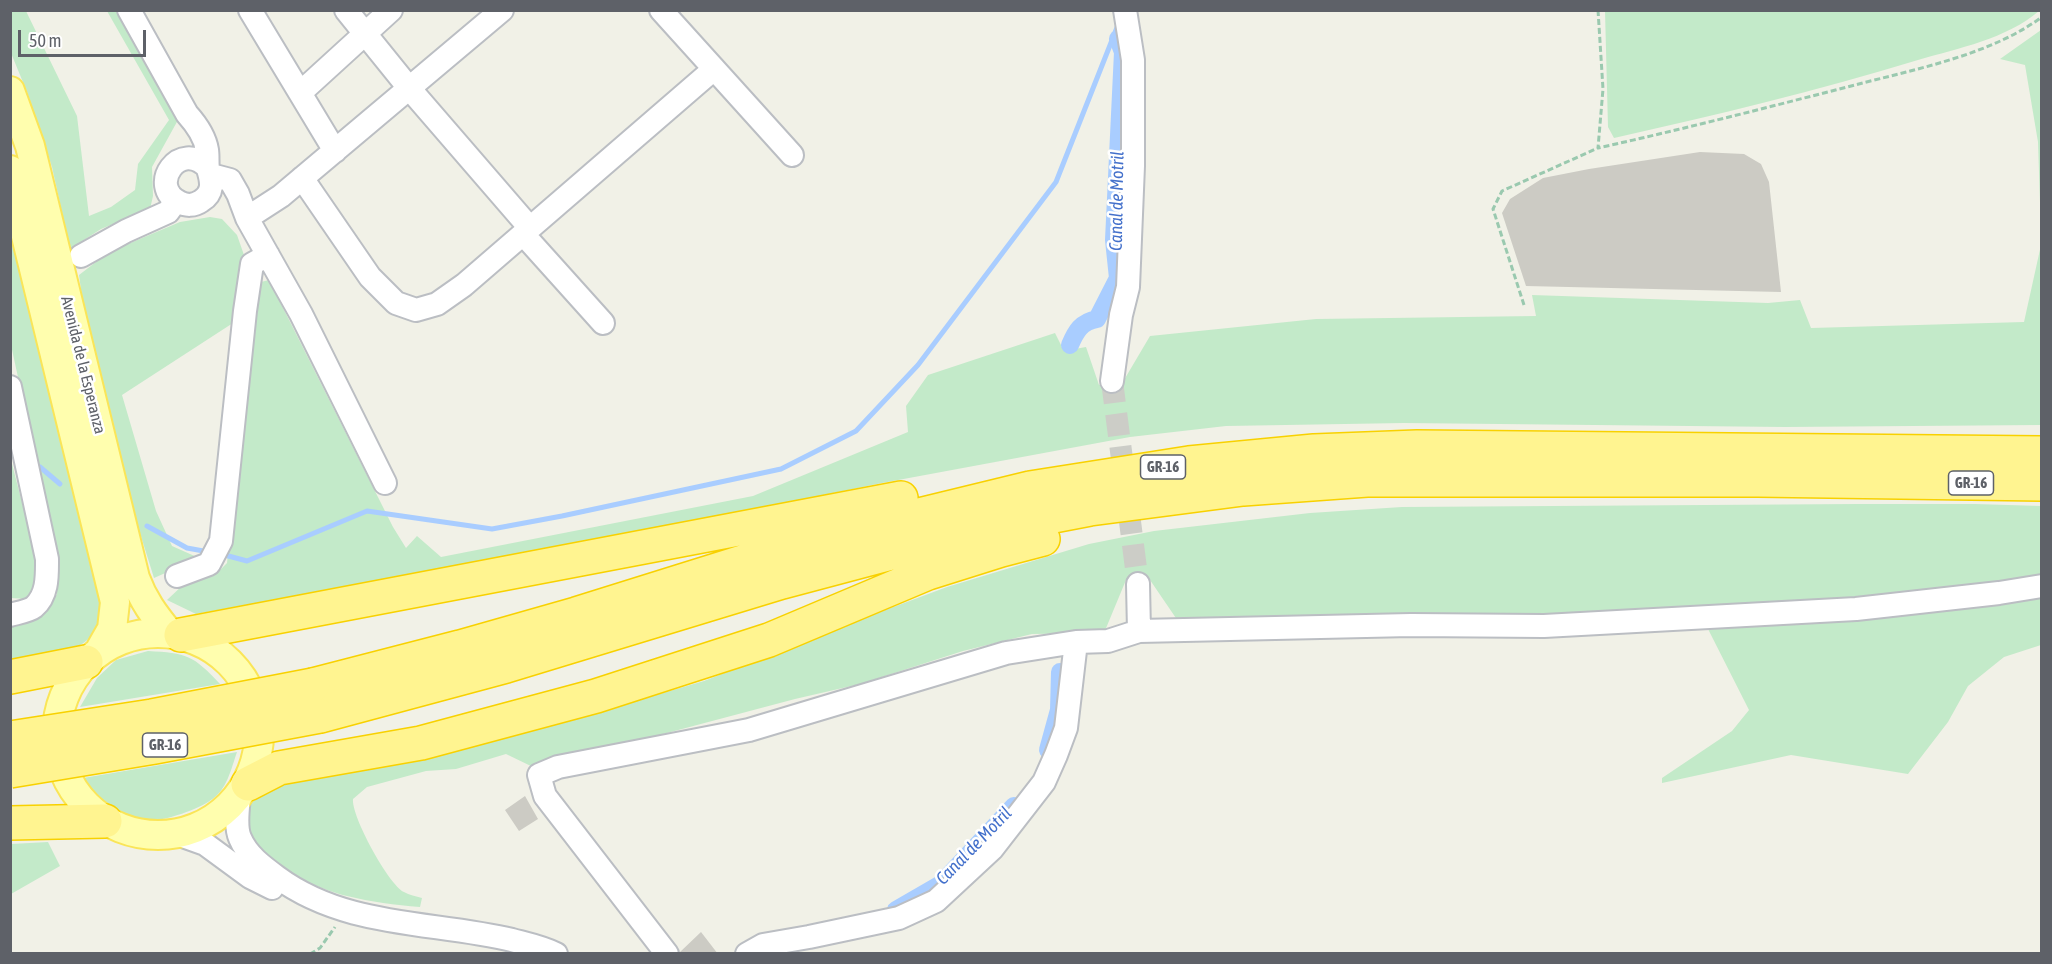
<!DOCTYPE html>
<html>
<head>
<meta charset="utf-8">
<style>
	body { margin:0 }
	#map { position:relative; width:2052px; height:964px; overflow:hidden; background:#f1f1e7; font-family:"Asap Condensed",sans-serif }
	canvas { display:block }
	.frame { position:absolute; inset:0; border:12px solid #5e6168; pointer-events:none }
	.scale { position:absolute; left:18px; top:30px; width:128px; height:27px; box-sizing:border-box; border:3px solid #5e6168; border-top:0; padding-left:8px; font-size:18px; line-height:21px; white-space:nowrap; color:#5e6168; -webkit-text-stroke:4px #fff; paint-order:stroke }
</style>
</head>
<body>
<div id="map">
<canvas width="2052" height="964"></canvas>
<div class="frame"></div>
<div class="scale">50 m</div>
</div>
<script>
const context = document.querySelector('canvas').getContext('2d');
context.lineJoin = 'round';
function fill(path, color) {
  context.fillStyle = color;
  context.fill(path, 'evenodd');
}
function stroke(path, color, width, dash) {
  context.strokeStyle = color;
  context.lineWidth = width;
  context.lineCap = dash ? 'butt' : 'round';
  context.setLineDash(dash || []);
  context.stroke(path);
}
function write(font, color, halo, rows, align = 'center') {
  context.font = font + ' "Asap Condensed",sans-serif';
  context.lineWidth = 5;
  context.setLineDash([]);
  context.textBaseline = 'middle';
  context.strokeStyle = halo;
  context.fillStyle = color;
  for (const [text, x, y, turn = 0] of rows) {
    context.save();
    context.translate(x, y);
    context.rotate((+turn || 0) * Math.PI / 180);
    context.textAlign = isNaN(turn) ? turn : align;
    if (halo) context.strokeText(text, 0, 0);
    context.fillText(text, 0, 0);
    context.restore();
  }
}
const green = new Path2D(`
	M10,11H26L77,116L89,216L111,207L135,190L138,164L169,120L107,11H118L178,120L152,167L153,196L150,209L101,229L70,249L52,167L27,92L11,53Z
	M1605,11V10L2039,11C2006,39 1959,48 1918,60C1817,91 1716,115 1614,138L1608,127Z
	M2041,30V233L2038,142L2025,65L2000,59Z
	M210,217L222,219L237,235L244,255L233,323L122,395L156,511L172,546L199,558L154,578L130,501L84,312L79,275L109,252L180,222Z
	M10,226C25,283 40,341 53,399C61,433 67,467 76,501C81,525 107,597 102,617C91,656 43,657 11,664V625L38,618L48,609L57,594L54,543L11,345Z
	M2041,245V425L1785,427L1404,423L1226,426L1130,437L882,483L658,529L196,614L167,600L184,584L215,575L227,563L257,283L269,280L393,527L406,548L417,536L441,557L753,496L908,432L906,406L928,375L1055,333L1064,351L1086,347L1099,385L1112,381L1124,380L1150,336L1316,319L1536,316L1532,295L1768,303L1800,300L1811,328L2024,322Z
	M10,456L35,553V585L26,599L11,598V594Z
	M1857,504H1975L2041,506V580L1828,602L1549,615L1180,624L1150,580H1126L1104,633L1032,634L963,651L860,684L795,699L535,768L506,754L456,769L426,771L367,787L353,799C351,816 389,885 404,892C409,895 416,896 422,898L420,907C395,905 371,902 347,896C313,888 236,854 248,809C251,799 259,790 266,783L577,718L704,681L864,618L947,587L1089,544L1154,531L1310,513L1402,507Z
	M2041,595V645L2004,657L1968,686L1948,722L1908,774L1791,755L1662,783V778L1732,731L1749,710L1708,629L1784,623Z
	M148,651C187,653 193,655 220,684L80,707L97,678L116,660Z
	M237,752C231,769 227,790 211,800C197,810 158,824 141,820C122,816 91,796 83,778Z
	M48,842L60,866L11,894V844Z`);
const stream = new Path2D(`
	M40,467L60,484
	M147,526L187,548L209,552
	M221,554L247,561L367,511L492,529L562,516L781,469L856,431L918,365L1056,182L1118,25`);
const canal = new Path2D(`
	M1070,345C1076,331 1081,322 1097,319L1118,278L1114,240L1123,52L1118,39
	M1048,750L1059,710L1060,672
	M896,910L941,884L1014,806`);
const building = new Path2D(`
	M1700,152L1744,154L1761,164L1769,182L1781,292L1526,286L1502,213L1510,199L1543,178L1589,169Z
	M525,796L538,819L519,831L505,810Z
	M701,932L718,954H680V952Z`);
const minorTunnel = new Path2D(`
	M1112,381L1138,584`);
const path = new Path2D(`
	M1598,10L1603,89L1598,148C1684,129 1769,107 1855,85C1916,69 1990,55 2042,17
	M1524,305L1493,209L1502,191L1598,148
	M310,954L320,948L335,927`);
const minor = new Path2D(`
	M129,10L187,114C196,124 205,137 207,150C208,156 207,163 208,169C212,182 214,193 201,201C194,206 186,206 179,202C147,186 180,138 208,168
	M250,10L335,151
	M346,10L409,88L530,228
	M661,10L792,155
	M300,93L391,10
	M211,175L230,180L238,194L247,218L301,314L385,483
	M302,178L370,277L396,303L416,310L437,304L464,285L714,69
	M247,218L281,196L502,10
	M523,234L603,323
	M81,256L126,231L168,212L176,201
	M1112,381L1121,315L1128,287L1133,166V60L1125,10
	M10,387L47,559C47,575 48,595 34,607C29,611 17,613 10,615
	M177,576L209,564L221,541L245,311L252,264L268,255
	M1138,584L1139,631
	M239,797C238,808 235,827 240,838C247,855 262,866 277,877C346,928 432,921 512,940C527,944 542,947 556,954
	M177,834L205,844L250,877L272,888
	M667,954L545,796L539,775L558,767L749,730L1006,653L1076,642
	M747,954L763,945L809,937L899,918L936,901L992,849L1044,782L1056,755L1066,728L1076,642L1108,641L1139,631L1411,625L1544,626L1856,609L1999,593L2042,586`);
const major = new Path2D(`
	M10,91L30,146L135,578C143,600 154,615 169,633
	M10,170L115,602L112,629L100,650
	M57 734a101 101 0 1 1 202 0a101 101 0 1 1-202 0Z`);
const highway = new Path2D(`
	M181,635L901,498
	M10,677L86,662
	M313,685L460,647L576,614L800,544L1030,488L1189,463L1314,451L1417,447L2042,453
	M320,716L506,666L782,582L970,532L1090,509L1243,489L1367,480H1758L2042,484
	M248,784L279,768L421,743L596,696L769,640L928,573L1001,550L1043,539
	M10,823L105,821`);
const highwayBridge = new Path2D(`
	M10,738L152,716L313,685
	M10,771L155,747L320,716`);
const shields = [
	[1163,467,45],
	[1971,483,45],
	[165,745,45]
];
const shieldNames = [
	["GR-16",1163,467],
	["GR-16",1971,483],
	["GR-16",165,745]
];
const streetNames = [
	["Avenida de la Esperanza",83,365,76]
];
const waterNames = [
	["Canal de Motril",1117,201,-89],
	["Canal de Motril",974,846,-46]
];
fill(green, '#c3eac9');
stroke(stream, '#a9cdff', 5);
stroke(canal, '#a9cdff', 18);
fill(building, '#cccbc4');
stroke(minorTunnel, '#cccdc7', 22, [22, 11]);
stroke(minor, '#bbbec3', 26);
stroke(major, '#fae558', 32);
stroke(highway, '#f8d100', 36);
stroke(path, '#9ac9af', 3, [6, 3]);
stroke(minor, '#fff', 22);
stroke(major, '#fffeae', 28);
stroke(highway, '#fff490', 33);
stroke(highwayBridge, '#f8d100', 36, []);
stroke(highwayBridge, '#fff490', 33);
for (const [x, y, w] of shields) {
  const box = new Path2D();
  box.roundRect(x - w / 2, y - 12, w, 24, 4.5);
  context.fillStyle = '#fff';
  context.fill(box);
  stroke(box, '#5e6168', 1.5);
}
write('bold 15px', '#5e6168', null, shieldNames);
write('16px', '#5e6168', '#fff', streetNames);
write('italic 18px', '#4370cb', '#fff', waterNames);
</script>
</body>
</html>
